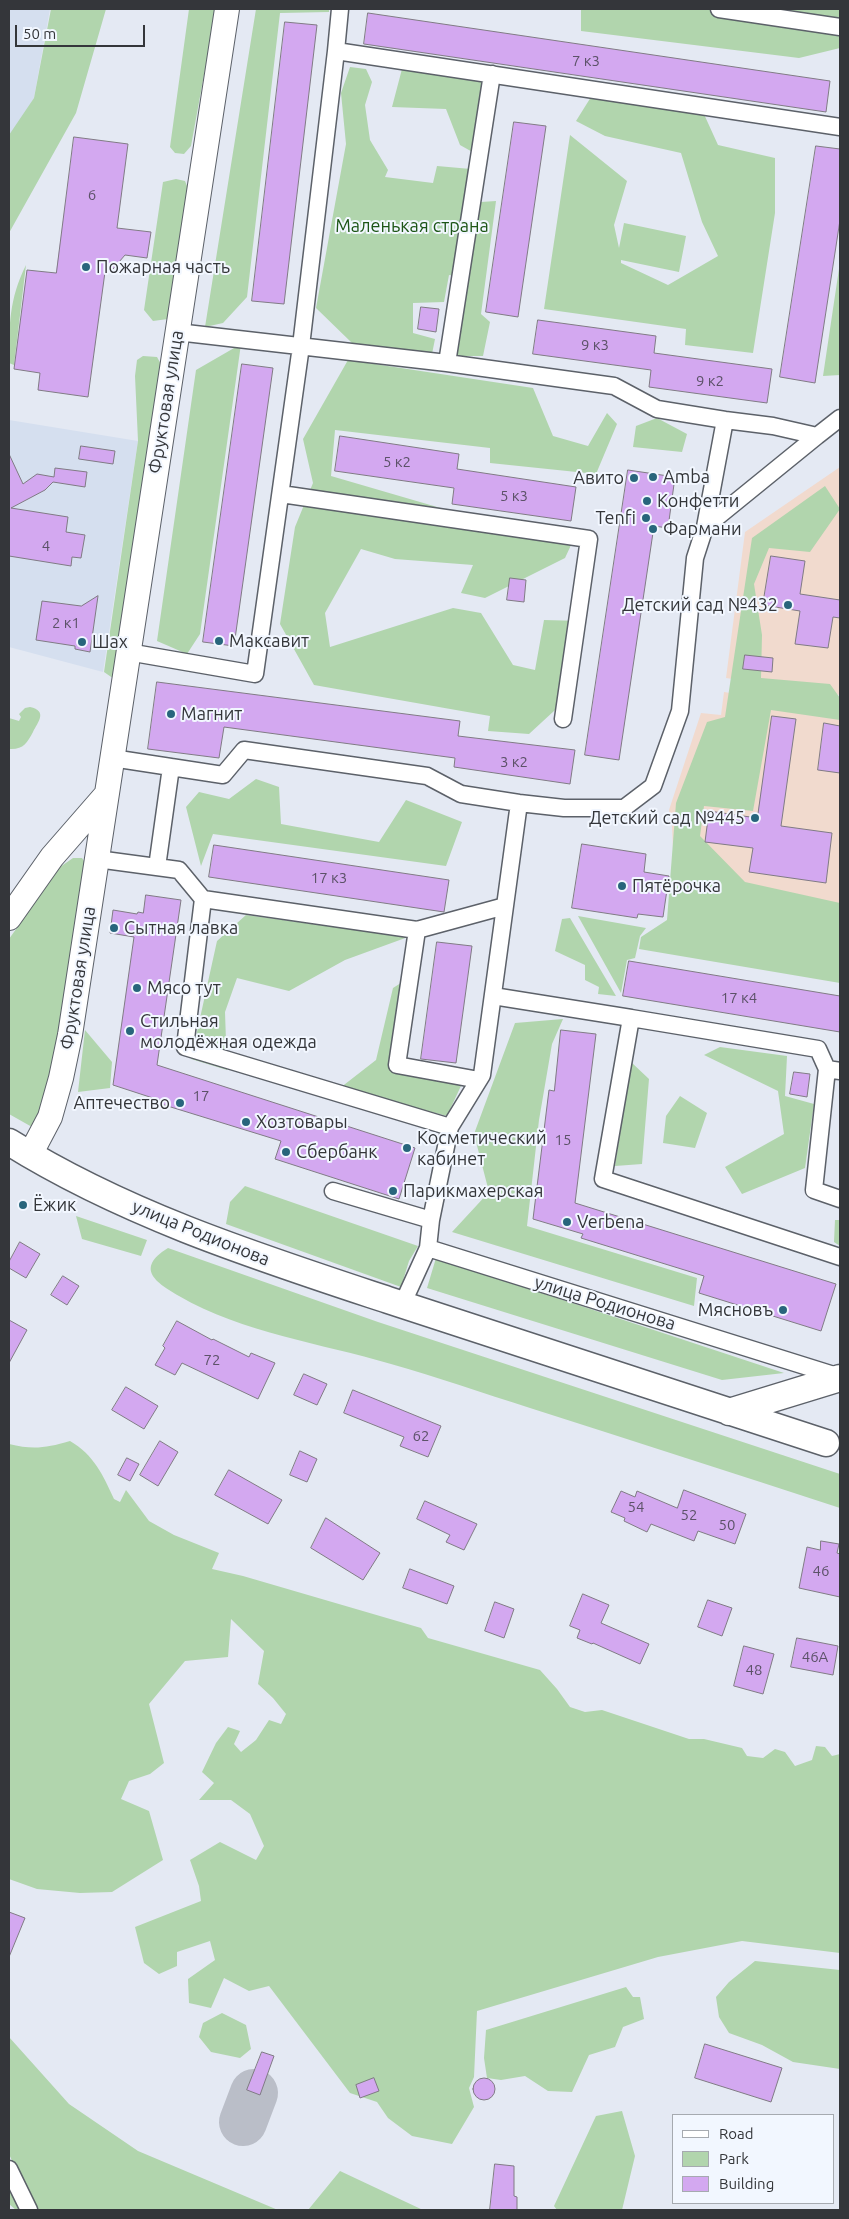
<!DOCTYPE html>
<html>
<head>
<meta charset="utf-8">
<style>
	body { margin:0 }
	#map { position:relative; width:849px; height:2219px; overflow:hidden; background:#e4e9f3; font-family:Ubuntu,sans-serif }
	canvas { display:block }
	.frame { position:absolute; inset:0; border:10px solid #34363a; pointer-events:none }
	.legend { position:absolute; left:672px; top:2114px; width:162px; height:90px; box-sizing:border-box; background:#f2f7ff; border:1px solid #a6aab0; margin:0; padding:6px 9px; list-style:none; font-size:15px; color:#34363a }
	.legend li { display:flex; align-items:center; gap:10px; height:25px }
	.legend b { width:25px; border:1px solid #a6aab0 }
	.scale { position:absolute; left:15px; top:25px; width:130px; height:22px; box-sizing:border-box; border:2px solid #34363a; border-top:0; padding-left:6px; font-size:15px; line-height:18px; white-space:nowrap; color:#34363a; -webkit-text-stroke:4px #f2f7ff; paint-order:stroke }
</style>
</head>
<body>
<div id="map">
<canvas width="849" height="2219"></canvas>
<div class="frame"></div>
<ul class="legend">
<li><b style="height:6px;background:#fff"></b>Road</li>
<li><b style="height:14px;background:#b1d5ad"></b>Park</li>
<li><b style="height:14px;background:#d3a8f0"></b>Building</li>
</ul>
<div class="scale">50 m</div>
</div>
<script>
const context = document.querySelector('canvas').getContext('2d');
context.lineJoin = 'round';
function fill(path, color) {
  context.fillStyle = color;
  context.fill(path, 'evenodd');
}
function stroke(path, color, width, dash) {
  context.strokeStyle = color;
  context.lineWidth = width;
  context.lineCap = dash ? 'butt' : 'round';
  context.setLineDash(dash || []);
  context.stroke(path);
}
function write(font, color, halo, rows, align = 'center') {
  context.font = font + ' Ubuntu,sans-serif';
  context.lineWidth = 4;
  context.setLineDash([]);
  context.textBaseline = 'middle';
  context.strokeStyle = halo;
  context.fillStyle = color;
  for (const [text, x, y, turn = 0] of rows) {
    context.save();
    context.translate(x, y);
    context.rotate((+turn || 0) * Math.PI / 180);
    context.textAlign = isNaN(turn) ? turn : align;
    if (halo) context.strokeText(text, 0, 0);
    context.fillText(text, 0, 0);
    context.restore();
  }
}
const built = new Path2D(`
	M9,9H50L34,98L9,143Z
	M9,420L138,441L103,672L9,647Z`);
const education = new Path2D(`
	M840,467V695L726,678L745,532Z
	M724,692L840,710V944L676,916L672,827L669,810L701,713L721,715Z`);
const green = new Path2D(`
	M51,9H106L76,113L9,233V135L34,98Z
	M189,9H216L191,146L184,154L175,153L170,147Z
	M256,9H329V12L280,13L247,297L223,323L205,327Z
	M581,9H840V48L799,58L581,31Z
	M350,67L366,69L372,82L365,105L370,140L388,170L385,177L433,183L437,166L471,169L455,276L449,275L444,302L413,303V333L435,339L432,354L352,343L316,308L346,144L341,93Z
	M402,69L486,80L476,154L460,145L446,109L392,107Z
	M591,97L703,112L718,145L775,158V213L753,353L685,345L686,329L544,309L570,135L627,181L614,225L619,248L624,223L686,236L679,272L621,260V263L668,285L718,256L702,222L681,153L605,136L576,121Z
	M176,179L185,181L189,191L171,312L168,319L153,321L144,310L163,182Z
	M496,201L481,314L490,322L483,356H457L481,202Z
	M840,262V375L823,376Z
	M26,265L14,365L9,363C9,326 9,299 26,265Z
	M241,344L200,634L187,654L157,641L196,370Z
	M143,356L157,357L162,366L117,681L104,672L138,441L135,376L137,360Z
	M348,360L533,388L553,436L588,446L607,413L617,424L596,474L490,463V448L335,430L331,476L444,509L564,536L572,543L565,558L485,598L461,593L473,565L395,559L361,549L325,613L330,647L453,608L481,613L513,665L535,670L544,620L582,621L567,699L529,734L488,731L490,716L314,685L280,624L295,527L313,483L303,439Z
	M657,418L687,434L682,452L633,447L636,426Z
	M825,486L840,509L810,552L769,548L754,584L762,635L761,678L830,684L840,698V720L771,710L753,811L704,806L700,836L745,882L840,903V983L639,949L641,937L667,920L676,803L707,722L725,717L752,538Z
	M30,707C48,711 38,722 33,732C27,743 23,750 9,749V718L19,721L21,717L19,714L25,708Z
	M256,779L279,787L281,824L379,842L406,800L462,822L446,866L213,834L201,866L186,807L199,792L229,799Z
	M73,858H82L86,864L53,1080L32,1127L9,1114V939L60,867Z
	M246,915L408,937L345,960L289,991L237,978L225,1012L227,1070L191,1059L217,941Z
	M578,916L646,928L640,936L635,958L627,960L621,993Z
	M570,918L616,996L598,994L599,987L585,980V965L555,951L562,919Z
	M404,981L405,1071L466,1075L447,1116L340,1088L376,1060L393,988Z
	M563,1019L552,1044L539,1120L527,1226L697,1278L694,1306L452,1232L489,1192L474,1134L515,1023Z
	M85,1030L112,1062L110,1088L78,1092Z
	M720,1047L787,1056L785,1096L814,1104L805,1168L742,1194L725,1167L784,1134L778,1091L704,1055Z
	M631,1062L649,1079L642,1164L615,1166Z
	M680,1096L707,1113L695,1148L663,1143L666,1116Z
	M245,1186L418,1246L409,1261L401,1287L226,1224L230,1202Z
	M76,1216L147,1240L141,1256L82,1239Z
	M835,1220H840V1246L834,1242Z
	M168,1248L378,1322L840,1474V1508C737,1474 633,1441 530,1408C483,1393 437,1377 391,1364C320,1343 243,1333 179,1296C157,1283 134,1269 168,1248Z
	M436,1258L784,1373L722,1380L427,1288Z
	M70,1441C94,1455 103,1475 114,1499L120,1502L126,1490L149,1521L174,1535L219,1553L212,1569L243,1576L421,1628L428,1638L540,1670L557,1689L570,1707L585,1712L602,1710L689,1739H704L742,1748L747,1756L763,1758L775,1749L785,1752L795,1766L812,1760L816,1746L825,1747L832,1756L840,1754V1953L742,1941L658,1957L477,2011L474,2077L469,2088L474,2107L452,2144L412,2136L388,2118L377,2102L350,2093L269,1986L249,1991L224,1978L211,2008L189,2003L188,1979L215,1960L210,1941L177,1952V1966L159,1974L144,1963L135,1927L201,1901L199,1886L190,1860L220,1842L256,1860L264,1846L250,1814L231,1800H199L214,1783L202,1772L216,1743L228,1727L240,1731L234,1744L241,1752L256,1740L269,1720L281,1724L286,1714L273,1698L258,1684L264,1651L231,1619L228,1657L185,1661L149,1704L164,1763L150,1774L129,1781L121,1799L149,1811L163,1860L112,1892L80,1893L37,1889L9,1879V1444C33,1450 46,1448 70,1441Z
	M755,1961L840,1970V2069L793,2062L762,2045L729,2033L719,2017L716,1997L729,1982Z
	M626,1987L633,1997H640L644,2019L623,2027L615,2047L589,2055L572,2092L548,2091L525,2076L501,2080L487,2078L484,2058L486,2030Z
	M222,2013L246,2025L251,2049L240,2058L211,2052L199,2037L203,2023Z
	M9,2037L69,2104L138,2151L278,2210H34L9,2154Z
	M622,2111L635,2156L622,2210H557L554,2206L596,2116Z
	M340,2171L423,2210H308Z
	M9,2182L20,2210H16L9,2204Z`);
const taxiway = new Path2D(`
	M243,2122L254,2093`);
const building = new Path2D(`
	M368,13L830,81L826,112L364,44Z
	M285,22L317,25L284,304L252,301Z
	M514,122L546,126L518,317L486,312Z
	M74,137L128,144L117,228L151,232L147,258L125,255L113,269L105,272L88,397L38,390L40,373L14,369L27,270L56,273Z
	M816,146L840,149V220L815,383L780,377Z
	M421,307L439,309L436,332L418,329Z
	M538,320L656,336L654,353L772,369L767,403L649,387L651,370L533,354Z
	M242,364L273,368L234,646L203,642Z
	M340,436L459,454L457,469L576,487L571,521L452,504L454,488L335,471Z
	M81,446L115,451L113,464L79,459Z
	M9,454L23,484L37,474L54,477L55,468L87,472L85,487L53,482L45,490L11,508L68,517L66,532L85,535L81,558L72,557L71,566L9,556Z
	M628,470L675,477L668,528L654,526L619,760L585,755Z
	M771,556L805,561L800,594L840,600V618L833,617L828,648L795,644L800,611L763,605Z
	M510,578L526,580L524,602L507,600Z
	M98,596L90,652L75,649V646L36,640L42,601L81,606Z
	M745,655L773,658L772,672L743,669Z
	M157,682L460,721L458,736L575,750L570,784L454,767L455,758L224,727L219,758L148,749Z
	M772,716L796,719L781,826L832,833L826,883L749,872L753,848L705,842L709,811L757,818Z
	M824,723L840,726V773L818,770Z
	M582,844L646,854L644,872L669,876L663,917L638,914L637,918L572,908Z
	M214,845L449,880L444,912L209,877Z
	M146,895L181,900L157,1065L415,1148L399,1199L275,1159L281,1141L161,1104L162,1101L113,1085L134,937L110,933L113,910L137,914L138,912L143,913Z
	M437,942L472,946L456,1063L421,1059Z
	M629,961L840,996V1032L623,996Z
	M561,1030L596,1034L575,1203L836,1284L821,1331L699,1293L704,1276L581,1238L583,1234L533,1219L549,1090L554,1091Z
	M794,1072L810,1074L807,1097L790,1094Z
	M20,1242L40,1254L26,1278L9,1268V1262Z
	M63,1276L79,1286L67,1305L51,1295Z
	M9,1320L27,1330L9,1363Z
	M177,1321L212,1340L213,1339L249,1357L251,1353L275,1363L258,1399L182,1363L175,1375L155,1365L165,1348L163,1346Z
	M304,1374L327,1384L317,1405L294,1395Z
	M126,1387L158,1406L144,1429L112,1410Z
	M353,1390L441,1426L428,1457L400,1446L404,1437L344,1413Z
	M160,1441L178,1452L158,1486L140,1475Z
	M300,1451L317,1459L307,1482L290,1475Z
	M127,1458L139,1464L130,1481L118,1475Z
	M229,1470L282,1500L268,1524L215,1495Z
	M684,1490L746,1514L735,1544L698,1531L694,1541L651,1524L647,1532L624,1521L625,1518L611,1512L621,1491L635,1497L637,1491L677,1508Z
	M425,1501L477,1524L464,1550L446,1542L450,1535L417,1519Z
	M326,1518L380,1553L363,1580L311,1548Z
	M821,1541L839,1544L837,1553L840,1554V1597L799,1588L807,1547L820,1550Z
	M410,1569L454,1586L447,1604L403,1588Z
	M583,1594L609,1605L601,1623L649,1644L640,1664L593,1643L592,1644L577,1638L580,1630L570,1626Z
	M708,1600L732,1608L722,1636L698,1627Z
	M495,1602L514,1609L504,1638L485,1631Z
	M797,1638L838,1646L833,1675L791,1667Z
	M744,1646L774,1654L763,1694L734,1686Z
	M9,1912L25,1918L9,1957Z
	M705,2044L782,2068L771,2102L695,2078Z
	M262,2052L274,2056L260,2095L247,2090Z
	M473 2089a11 11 0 1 1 22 0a11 11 0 1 1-22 0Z
	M374,2078L379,2091L360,2098L356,2085Z
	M495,2164L514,2166V2196L517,2197V2210H490Z`);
const street = new Path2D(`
	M340,9L336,51L840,127
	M719,9L840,27
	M447,363L492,74
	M725,420L773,426L817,436L840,418
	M281,494L589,539L563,719
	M705,527L817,436
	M128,652L255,674L301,346L336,51
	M112,758L223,775L244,750L427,776L461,794L519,803L564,808H624L653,786L680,711L695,558L705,527L725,420L657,409L614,386L447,363L177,332
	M97,859L179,870L203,899L185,1047L450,1127L431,1220L428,1248
	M157,867L171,767
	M203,899L417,930L397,1065L479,1080
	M417,930L505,906
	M493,996L631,1018L603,1179L840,1257
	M631,1018L818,1049L827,1069L840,1071
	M827,1069L814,1190L840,1199
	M450,1127L482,1075L519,803
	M333,1191L431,1220
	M402,1305L428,1248L840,1377
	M9,2169L29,2210`);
const secondary = new Path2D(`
	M9,918L52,857L106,795
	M30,1155L50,1117L61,1078L70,1035L227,9`);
const primary = new Path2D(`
	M9,1142C126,1215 258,1257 388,1300C534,1349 680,1396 826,1443
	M729,1412L840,1378`);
const markers = [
	[86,267,5,"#28657c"],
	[653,477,5,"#28657c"],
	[634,478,5,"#28657c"],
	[647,501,5,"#28657c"],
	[646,518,5,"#28657c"],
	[653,529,5,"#28657c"],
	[788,605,5,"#28657c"],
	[219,641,5,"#28657c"],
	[82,642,5,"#28657c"],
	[171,714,5,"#28657c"],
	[755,818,5,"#28657c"],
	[622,886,5,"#28657c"],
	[114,928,5,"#28657c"],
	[137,988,5,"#28657c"],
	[130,1031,5,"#28657c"],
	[180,1103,5,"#28657c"],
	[246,1122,5,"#28657c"],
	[407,1148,5,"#28657c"],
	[286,1152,5,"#28657c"],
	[393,1191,5,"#28657c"],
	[23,1205,5,"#28657c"],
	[567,1222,5,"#28657c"],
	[783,1310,5,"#28657c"]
];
const numberNames = [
	["7 к3",586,61],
	["6",92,195],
	["9 к3",595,345],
	["9 к2",710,381],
	["5 к2",397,462],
	["5 к3",514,496],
	["4",46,546],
	["2 к1",66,623],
	["3 к2",514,762],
	["17 к3",329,878],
	["17 к4",739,998],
	["17",201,1096],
	["15",563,1140],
	["72",212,1360],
	["62",421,1436],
	["54",636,1507],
	["52",689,1515],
	["50",727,1525],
	["46",821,1571],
	["46А",815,1657],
	["48",754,1670]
];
const parkNames = [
	["Маленькая страна",412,226]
];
const poiNames = [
	["Пожарная часть",96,267],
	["Amba",663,477],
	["Авито",624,478,"right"],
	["Конфетти",657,501],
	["Tenfi",636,518,"right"],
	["Фармани",663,529],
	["Детский сад №432",778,605,"right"],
	["Максавит",229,641],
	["Шах",92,642],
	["Магнит",181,714],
	["Детский сад №445",745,818,"right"],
	["Пятёрочка",632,886],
	["Сытная лавка",124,928],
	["Мясо тут",147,988],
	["Стильная",140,1021],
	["молодёжная одежда",140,1042],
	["Аптечество",170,1103,"right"],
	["Хозтовары",256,1122],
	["Косметический",417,1138],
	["кабинет",417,1159],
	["Сбербанк",296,1152],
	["Парикмахерская",403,1191],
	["Ёжик",33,1205],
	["Verbena",577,1222],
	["Мясновъ",773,1310,"right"]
];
const streetNames = [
	["Фруктовая улица",166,402,-81],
	["Фруктовая улица",78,978,-81],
	["улица Родионова",201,1233,22],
	["улица Родионова",605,1303,17]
];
fill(built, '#d5dfef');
fill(education, '#f1dace');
fill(green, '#b1d5ad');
stroke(taxiway, '#babec8', 48);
fill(building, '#d3a8f0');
stroke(building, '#807b84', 1);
stroke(street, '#5c6169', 19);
stroke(secondary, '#5c6169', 26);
stroke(primary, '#5c6169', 29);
stroke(street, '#fff', 16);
stroke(secondary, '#fff', 24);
stroke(primary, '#fff', 26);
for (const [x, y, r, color] of markers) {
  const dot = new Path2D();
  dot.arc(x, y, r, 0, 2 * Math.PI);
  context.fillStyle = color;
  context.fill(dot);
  stroke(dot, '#f2f7ff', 2);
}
write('15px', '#5c5268', null, numberNames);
write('18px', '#1c5516', '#f2f7ff', parkNames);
write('18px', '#34363a', '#f2f7ff', poiNames, 'left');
write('18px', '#34363a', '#f2f7ff', streetNames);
</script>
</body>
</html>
